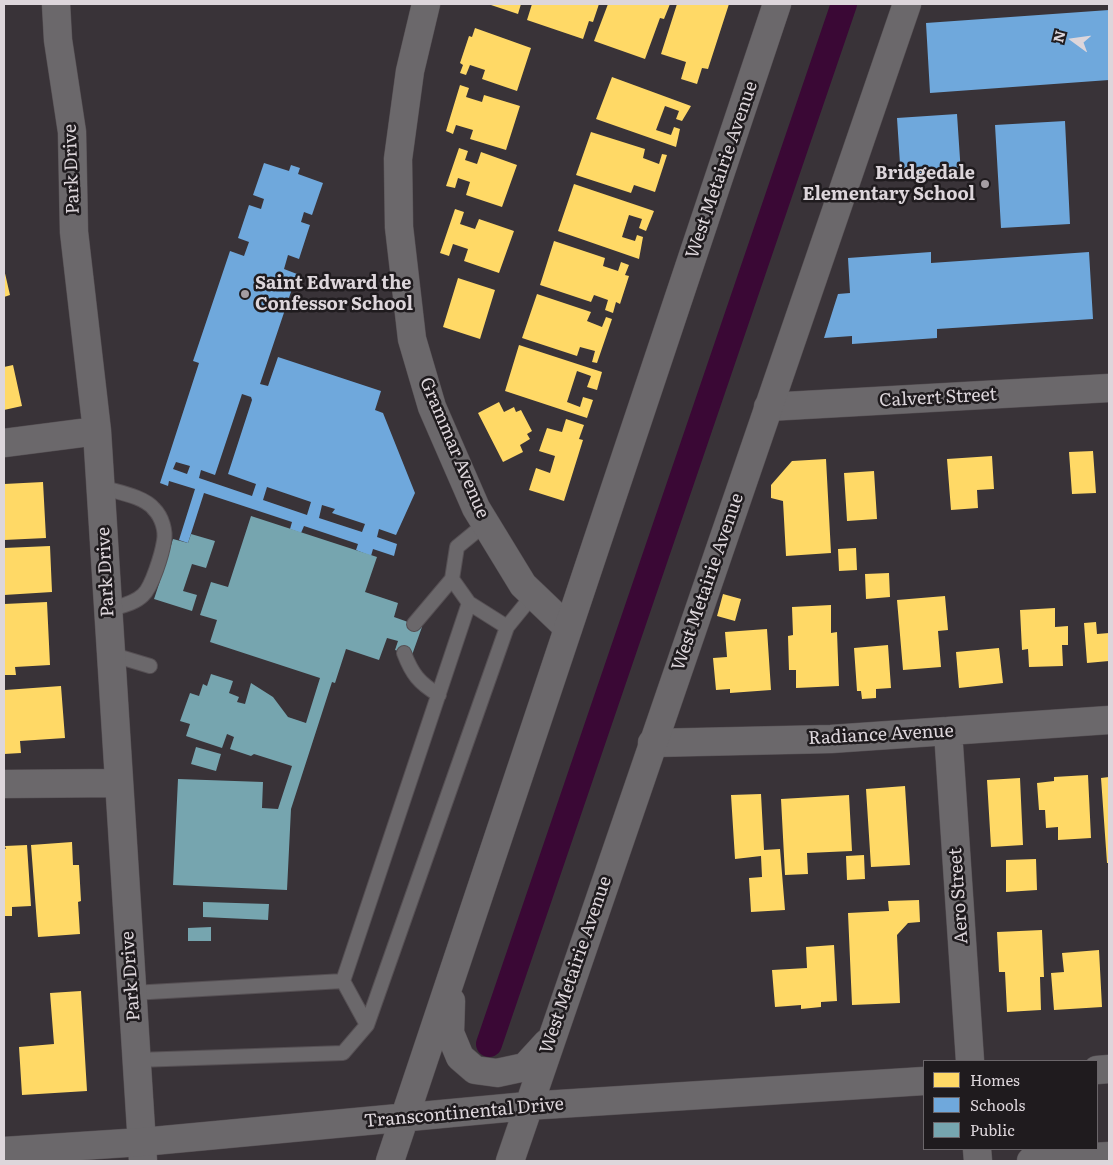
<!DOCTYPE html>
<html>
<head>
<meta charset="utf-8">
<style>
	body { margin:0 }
	#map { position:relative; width:1113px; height:1165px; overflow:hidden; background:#393338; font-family:Literata,serif }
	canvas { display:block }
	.frame { position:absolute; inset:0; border:5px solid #ddd6db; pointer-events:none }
	.legend { position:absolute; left:923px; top:1060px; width:175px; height:90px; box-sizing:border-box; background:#1f1b1e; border:1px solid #6b666a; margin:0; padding:6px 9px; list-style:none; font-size:15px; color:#ddd6db }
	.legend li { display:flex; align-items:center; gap:10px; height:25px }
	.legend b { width:25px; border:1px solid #6b666a }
	.north { position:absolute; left:1048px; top:15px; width:50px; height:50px; -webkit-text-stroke:4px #1f1b1e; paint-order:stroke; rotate:284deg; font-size:14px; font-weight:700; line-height:20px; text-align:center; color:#ddd6db }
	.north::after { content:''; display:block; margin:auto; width:18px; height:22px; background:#ddd6db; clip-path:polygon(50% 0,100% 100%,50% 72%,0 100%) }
</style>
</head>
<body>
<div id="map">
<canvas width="1113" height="1165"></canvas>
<div class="frame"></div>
<ul class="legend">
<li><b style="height:14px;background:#ffd966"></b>Homes</li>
<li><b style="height:14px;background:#6fa8dc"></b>Schools</li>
<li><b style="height:14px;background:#76a5af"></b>Public</li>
</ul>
<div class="north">N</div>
</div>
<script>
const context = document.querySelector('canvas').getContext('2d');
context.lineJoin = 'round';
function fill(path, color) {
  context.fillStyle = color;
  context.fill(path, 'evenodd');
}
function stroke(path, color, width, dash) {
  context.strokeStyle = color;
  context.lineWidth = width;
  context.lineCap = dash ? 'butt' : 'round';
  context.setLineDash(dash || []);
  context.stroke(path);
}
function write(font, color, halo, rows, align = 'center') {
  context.font = font + ' Literata,serif';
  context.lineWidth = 5;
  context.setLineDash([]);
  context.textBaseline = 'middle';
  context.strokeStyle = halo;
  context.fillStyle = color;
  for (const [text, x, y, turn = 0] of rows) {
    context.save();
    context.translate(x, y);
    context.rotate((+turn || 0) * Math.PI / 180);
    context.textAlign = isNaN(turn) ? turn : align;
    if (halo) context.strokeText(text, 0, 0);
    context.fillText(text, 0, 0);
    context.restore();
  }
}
const homes = new Path2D(`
	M488,4H521L518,14Z
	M532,4H599L593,22L589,21L583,39L527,20Z
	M608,4H670L664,19L660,18L645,59L594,41Z
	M677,4H729L708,69L702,68L697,84L681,79L686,62L661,54Z
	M475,28L531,48L517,91L482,79L485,70L470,65L466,75L460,73L463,65L460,63L469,36L472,37Z
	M612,77L691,106L682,121L676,119L679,111L665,106L656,130L671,135L674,127L680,129L676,147L596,119Z
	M460,85L469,88L466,97L482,102L484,95L520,106L506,150L470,139L473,130L456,125L453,134L446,131Z
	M591,132L645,149L643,158L659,164L662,154L667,155L655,192L634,185L631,193L576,175Z
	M459,148L468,151L465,160L477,164L481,152L517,165L502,207L466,195L470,182L458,178L455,188L446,186Z
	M574,184L654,211L646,231L639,228L642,219L629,215L622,237L635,241L637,235L643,237L639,259L558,231Z
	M455,209L464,212L460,224L475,229L479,219L514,231L499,273L464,261L468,249L453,244L449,256L440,253Z
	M554,241L605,258L603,266L618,271L621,262L629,265L625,275L629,276L620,304L616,302L613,313L605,310L608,300L594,295L591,302L540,285Z
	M4,269L10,295L4,297Z
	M458,278L495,290L480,339L443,327Z
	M537,294L591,312L587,321L602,327L606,317L612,319L597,363L592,362L595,351L580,347L577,356L522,338Z
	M519,345L602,372L597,390L587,387L591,376L577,371L567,402L580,407L583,397L593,400L587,418L505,391Z
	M13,365L22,406L4,410V367Z
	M499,402L504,412L514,407L516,412L521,410L532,431L527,434L530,439L520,445L523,452L503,462L478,413Z
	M566,419L584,425L579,439L583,440L564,501L529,490L536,468L550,473L555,456L539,451L547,428L562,432Z
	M1093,451L1096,493L1072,494L1069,452Z
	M992,456L994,489L977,490L978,508L951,510L947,459Z
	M826,459L831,553L786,556L783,501L771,498V485L792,461Z
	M874,471L877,519L847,521L844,473Z
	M43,482L46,538L4,540V484Z
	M50,546L52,592L4,595V548Z
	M856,548L857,570L839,571L838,549Z
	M889,573L890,597L866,599L865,574Z
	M723,594L741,599L735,621L717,616Z
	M945,596L948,630L938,631L941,667L903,670L897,600Z
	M47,602L50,665L15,667L16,675H4V604Z
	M831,605V633L837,632L839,686L796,688V670H789L788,636L793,635L792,607Z
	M1055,608V627L1068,626V645H1062L1063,666L1029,667L1028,649L1022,650L1020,610Z
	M1096,622L1097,634L1109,633V661L1087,663L1084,623Z
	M767,629L771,690L730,693V689L716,690L713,658L727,657L725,632Z
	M888,645L891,688L876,689V698L862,699L861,691H857L854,648Z
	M999,648L1003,683L959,688L956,652Z
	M61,686L65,738L20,741L21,753L4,754L5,690Z
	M1088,775L1091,838L1058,840V827L1046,828L1045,810H1039L1037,783L1054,781V777Z
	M1109,777V863H1107L1101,778Z
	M1020,778L1023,845L991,847L987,780Z
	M905,786L910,865L871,867L866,789Z
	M761,794L764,850L780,849L785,910L751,912L749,878L762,877L761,856L735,859L731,795Z
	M849,795L852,851L807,853L808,874L785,875L781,799Z
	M72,842L73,865H79L81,901L78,902L80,934L38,937L31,845Z
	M27,845L31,906L12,907V916H4V849H6L5,846Z
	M864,855L865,879L847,880L846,856Z
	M1036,859L1037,890L1006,892V860Z
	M919,900L920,922L908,923L897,935L900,1003L852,1005L848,913L889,911L888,901Z
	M1042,930L1044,977H1040L1041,1010L1007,1012L1005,972H999L997,932Z
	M834,945L837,1001L821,1002V1007L801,1009V1005L775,1007L772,970L807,968L806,947Z
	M1099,950L1102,1007L1054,1010L1051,973L1064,972L1062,953Z
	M81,991L87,1091L22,1095L19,1047L54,1044L50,993Z`);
const schools = new Path2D(`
	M1109,10V80L930,93L926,23Z
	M957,114L961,174L901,179L897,118Z
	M1065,121L1070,224L1001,228L995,125Z
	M264,163L289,171L291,165L300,168L298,174L323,183L312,215L304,212L301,222L310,225L299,259L288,255L284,269L297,274L260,384L268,386L278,357L381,391L375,410L383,413L415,493L396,535L379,529L377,537L397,544L394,556L373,549L371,556L356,550L358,544L304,526L301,533L290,529L292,522L204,493L188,543L179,540L195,489L169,481L168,486L160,483L199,363L193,361L230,251L244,256L249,242L238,238L249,205L261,209L264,199L253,195ZM242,394L251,397L252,400L228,474L256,484L252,496L199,478L201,470L215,475ZM176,462L190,466L187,474L173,469ZM267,487L311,502L307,515L263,500ZM322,505L335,509L332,513L365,524L362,532L319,518Z
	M931,252V263L1089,252L1093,319L937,329V338L852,344V336L824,338L838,294L850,293L848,258Z`);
const public = new Path2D(`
	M251,516L377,557L365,592L398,603L394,617L422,627L412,655L395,650L398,641L387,638L379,660L346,649L335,683L332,682L291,809L287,890L173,885L178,779L263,782L262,808L278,809L292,766L254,754L251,756L230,749L234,737L227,734L222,748L186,736L190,724L180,721L190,693L199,696L203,684L207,686L211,674L233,681L229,693L239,697L237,702L245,704L251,683L273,697L288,717L306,723L320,678L210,642L217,620L200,615L211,582L228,587Z
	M191,534L215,541L206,568L192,564L183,591L197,595L192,611L154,599L160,581L153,579L168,555L173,539L188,543Z
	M196,747L221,754L216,771L191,764Z
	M203,902L269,904L268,920L203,917Z
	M211,927V941H188V928Z`);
const canal = new Path2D(`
	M489,1044L844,4`);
const lane = new Path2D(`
	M101,487C116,492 144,496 154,509C162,517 166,531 164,541C162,554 152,587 143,595C134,604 120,606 108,610
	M485,524L457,547L452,579L469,603L507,627L533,595
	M414,624L452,579
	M404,653C412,674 419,683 439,695
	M110,654L150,666
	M132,993L343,981
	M367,1025L343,981L469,603
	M137,1060L343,1053L367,1025L507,627`);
const street = new Path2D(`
	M56,4L58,40L72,132L74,232L97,431L143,1161
	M426,4L410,71L398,159L399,227L412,339L432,407L476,508L523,585L568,628
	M768,407L1109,388
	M4,443L97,431
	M948,731L970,1061
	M652,743L831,739L1109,720
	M4,784L118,783
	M977,1149L978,1161`);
const secondary = new Path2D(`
	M451,1001L450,1033L460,1057L475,1070L497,1073L525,1067L547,1043
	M1097,1070L1109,1069
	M4,1151L142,1142L527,1106L924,1081
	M390,1161L777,4
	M510,1161L907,4
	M1031,1161L1109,1156`);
const markers = [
	[985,184,5,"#a49da2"],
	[245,294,5,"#a49da2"]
];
const streetNames = [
	["Park Drive",72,169,-92],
	["West Metairie Avenue",722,170,-71],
	["Calvert Street",938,398,-3],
	["Grammar Avenue",454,448,67],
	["Park Drive",106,572,-93],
	["West Metairie Avenue",708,582,-71],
	["Radiance Avenue",881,735,-3],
	["Aero Street",959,896,-94],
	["West Metairie Avenue",576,965,-71],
	["Park Drive",131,976,-94],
	["Transcontinental Drive",464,1113,-5]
];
const poiNames = [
	["Bridgedale",975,174],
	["Elementary School",975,195],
	["Saint Edward the",255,284,"left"],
	["Confessor School",255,305,"left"]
];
fill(homes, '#ffd966');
fill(schools, '#6fa8dc');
fill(public, '#76a5af');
stroke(canal, '#3a0835', 26);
stroke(lane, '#565054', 16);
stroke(street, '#565054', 29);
stroke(secondary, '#565054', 29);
stroke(lane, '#6b686b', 14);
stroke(street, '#6b686b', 28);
stroke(secondary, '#6b686b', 28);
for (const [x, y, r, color] of markers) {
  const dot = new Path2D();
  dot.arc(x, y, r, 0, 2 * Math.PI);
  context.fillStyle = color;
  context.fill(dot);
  stroke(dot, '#1f1b1e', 2);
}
write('18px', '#ddd6db', '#1f1b1e', streetNames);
write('bold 18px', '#ddd6db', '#1f1b1e', poiNames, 'right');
</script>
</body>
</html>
